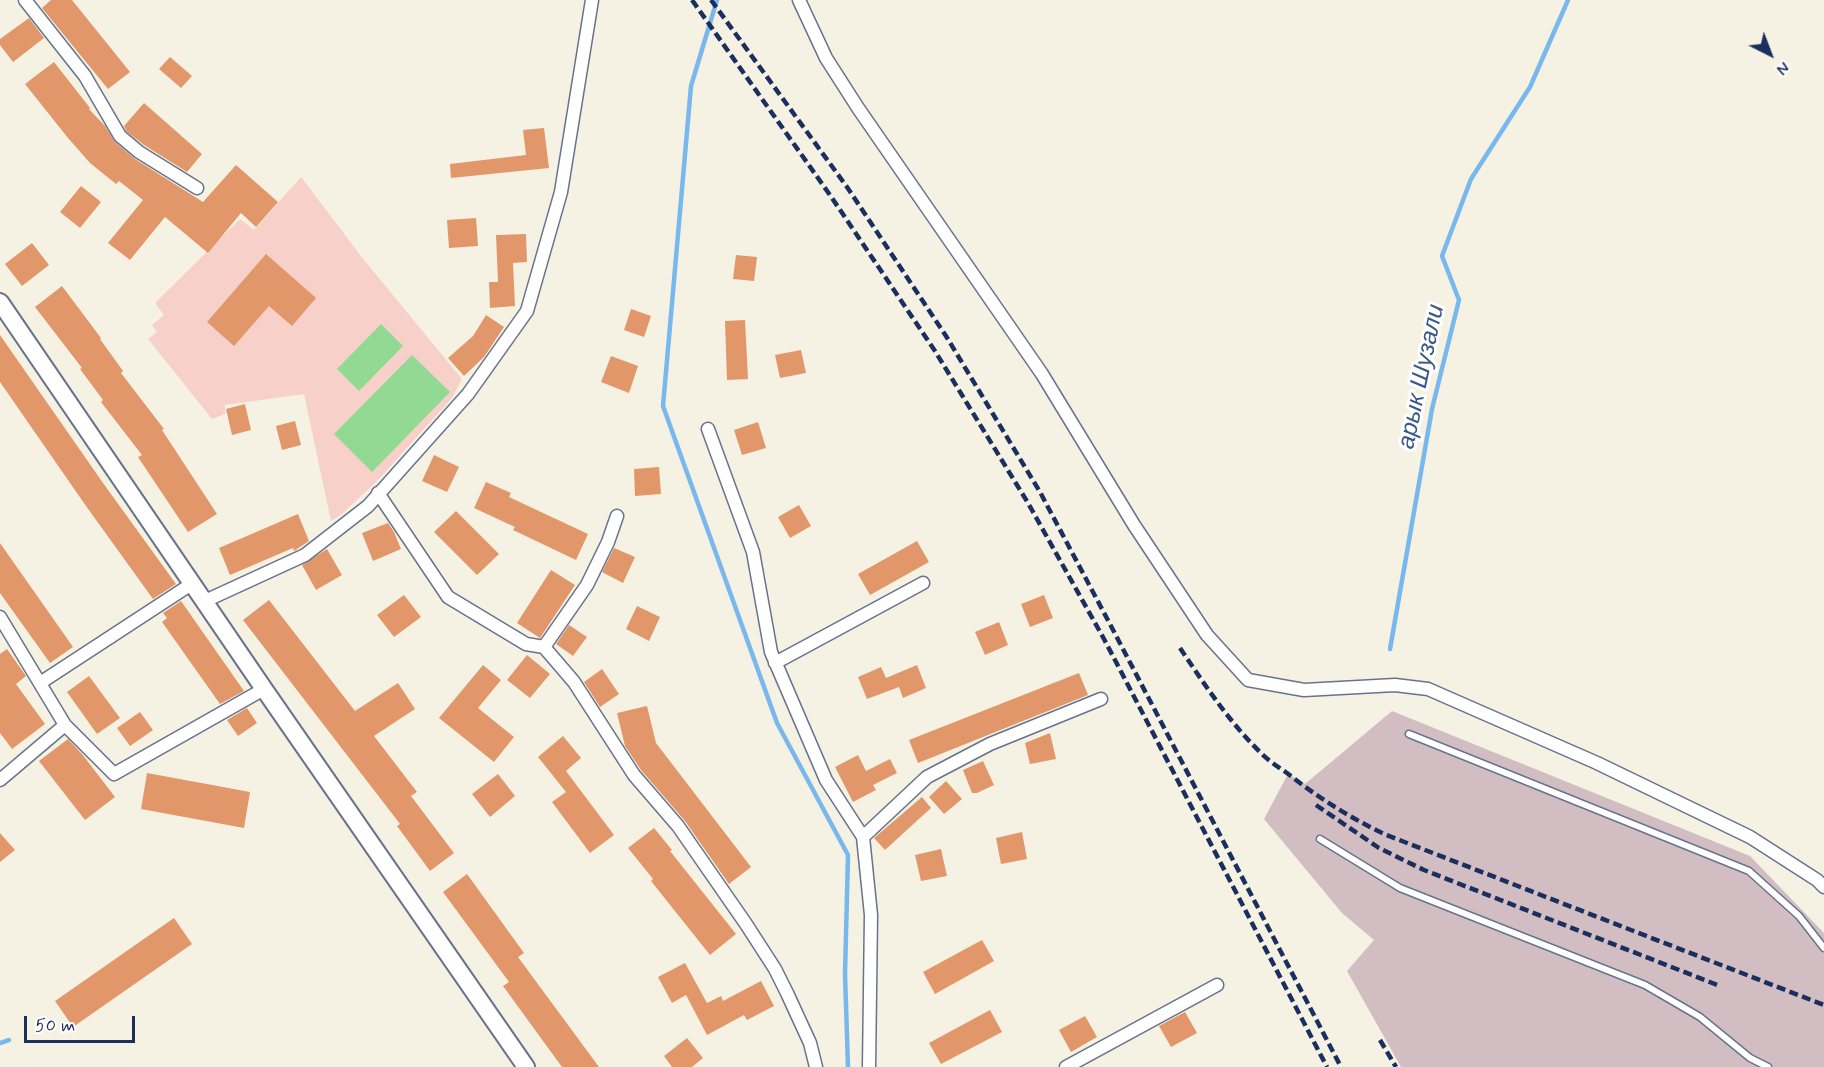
<!DOCTYPE html>
<html>
<head>
<meta charset="utf-8">
<style>
	body { margin:0 }
	#map { position:relative; width:1824px; height:1067px; overflow:hidden; background:#f5f2e3; font-family:Mynerve,sans-serif }
	canvas { display:block }
	.north { position:absolute; left:1740px; top:24px; width:60px; height:60px; -webkit-text-stroke:4px #fff; paint-order:stroke; rotate:138deg; font-size:16px; font-weight:700; line-height:24px; text-align:center; color:#1b2f5e }
	.north::after { content:''; display:block; margin:auto; width:21px; height:27px; background:#1b2f5e; clip-path:polygon(50% 0,100% 100%,50% 72%,0 100%) }
	.scale { position:absolute; left:24px; top:1016px; width:111px; height:27px; box-sizing:border-box; border:3px solid #1b2f5e; border-top:0; padding-left:8px; font-size:18px; line-height:21px; white-space:nowrap; color:#1b2f5e; -webkit-text-stroke:4px #fff; paint-order:stroke }
</style>
</head>
<body>
<div id="map">
<canvas width="1824" height="1067"></canvas>
<div class="north">N</div>
<div class="scale">50 m</div>
</div>
<script>
const context = document.querySelector('canvas').getContext('2d');
context.lineJoin = 'round';
function fill(path, color) {
  context.fillStyle = color;
  context.fill(path, 'evenodd');
}
function stroke(path, color, width, dash) {
  context.strokeStyle = color;
  context.lineWidth = width;
  context.lineCap = dash ? 'butt' : 'round';
  context.setLineDash(dash || []);
  context.stroke(path);
}
function write(font, color, halo, rows, align = 'center') {
  context.font = font + ' Mynerve,sans-serif';
  context.lineWidth = 6;
  context.setLineDash([]);
  context.textBaseline = 'middle';
  context.strokeStyle = halo;
  context.fillStyle = color;
  for (const [text, x, y, turn = 0] of rows) {
    context.save();
    context.translate(x, y);
    context.rotate((+turn || 0) * Math.PI / 180);
    context.textAlign = isNaN(turn) ? turn : align;
    if (halo) context.strokeText(text, 0, 0);
    context.fillText(text, 0, 0);
    context.restore();
  }
}
const built = new Path2D(`
	M301,177L364,260L462,379L452,398L379,479L342,514L331,521L304,394L225,405V414L212,419L148,339L157,332L152,325L164,315L155,303L240,219L254,230Z`);
const industrial = new Path2D(`
	M1392,711L1750,856L1824,933V1067H1401L1347,971L1374,940L1342,913L1264,819L1288,774L1305,784Z`);
const green = new Path2D(`
	M381,324L403,346L359,391L337,369Z
	M412,355L450,392L372,472L334,434Z`);
const stream = new Path2D(`
	M717,0L691,86L663,406L777,723L848,855L845,974L848,1067
	M1390,649L1432,409L1459,300L1442,256L1471,179L1530,87L1568,0
	M0,1043L9,1040`);
const building = new Path2D(`
	M51,0H72L130,72L108,89L42,8Z
	M29,18L44,38L13,62L0,45V39Z
	M170,57L192,76L181,88L159,69Z
	M54,62L90,108L89,109L105,126L115,142L135,159L203,202L236,165L278,202L256,227L241,213L208,253L165,217L130,260L108,243L143,200L119,181L116,184L90,163L68,138L25,84Z
	M144,103L202,154L187,172L144,145L126,131L124,126Z
	M544,128L549,168L451,178L450,164L526,155L523,130Z
	M81,186L101,202L80,228L60,212Z
	M476,218L478,246L449,248L447,220Z
	M526,234L527,262L513,263L515,306L490,308L489,282H498L496,235Z
	M32,243L49,265L22,286L5,264Z
	M266,254L316,298L292,326L269,306L234,346L207,322Z
	M736,255L757,257L754,281L733,279Z
	M62,286L101,338L100,339L123,371L121,373L164,429L162,430L217,514L188,532L138,457L142,455L101,402L103,400L80,369L82,368L35,307Z
	M631,309L651,316L644,337L624,330Z
	M486,315L504,327L484,357L464,376L448,358L473,336Z
	M745,320L748,379L727,380L725,321Z
	M0,335L103,483L176,584L153,599L86,506L0,382Z
	M801,350L806,373L780,378L775,355Z
	M611,356L638,366L629,393L601,382Z
	M245,404L251,430L232,435L226,409Z
	M295,421L301,445L282,450L276,426Z
	M758,422L766,448L742,455L734,430Z
	M434,455L459,467L447,492L422,481Z
	M659,467L661,494L635,496L634,469Z
	M486,482L511,493L509,497L588,534L576,560L513,530L515,527L474,508Z
	M799,505L811,526L790,538L778,517Z
	M456,511L499,554L477,575L434,532Z
	M298,514L309,541L294,551L293,548L230,575L219,548Z
	M388,523L394,532L401,549L373,561L362,533Z
	M917,541L929,562L870,595L858,574Z
	M0,543L73,647L50,663L0,593Z
	M614,548L635,557L623,583L602,572Z
	M327,549L342,575L316,590L302,565Z
	M551,570L575,585L540,638L517,623Z
	M404,595L421,617L394,637L377,615Z
	M1044,595L1053,618L1030,627L1021,604Z
	M269,600L355,711L398,683L415,709L374,736L417,792L411,796L454,853L430,871L397,826L400,824L243,620Z
	M181,601L244,691L220,704L162,622L167,618L163,613Z
	M637,606L660,617L649,641L626,629Z
	M999,622L1008,645L985,655L975,632Z
	M569,625L587,637L573,656L556,644Z
	M7,649L26,676L16,684L45,724L12,749L0,733V654Z
	M527,655L550,674L530,698L507,680Z
	M483,665L501,680L478,708L514,737L494,762L439,718Z
	M917,665L926,688L903,698L899,687L867,699L858,677L881,667L886,678Z
	M602,669L619,694L600,707L584,682Z
	M1079,673L1088,695L918,763L909,740Z
	M89,676L120,718L97,734L67,692Z
	M647,706L656,743L751,867L729,884L685,821L641,770L625,746L617,713Z
	M247,708L257,723L238,736L227,720Z
	M140,712L153,730L130,746L117,728Z
	M1050,733L1056,759L1030,764L1025,743Z
	M563,736L581,758L566,771L614,835L590,853L552,802L566,792L538,757Z
	M68,739L82,754L115,797L85,820L39,761Z
	M858,755L866,771L890,759L897,773L873,785L876,790L853,802L835,767Z
	M983,761L994,785L977,793H972L963,770Z
	M147,773L250,792L244,828L141,809Z
	M498,774L515,796L490,817L472,794Z
	M946,781L962,799L944,814L929,797Z
	M922,797L931,808L885,850L874,838Z
	M654,828L672,850L670,851L736,934L710,955L651,881L653,879L628,848Z
	M1022,832L1027,859L1001,864L996,838Z
	M0,833L15,850L0,862Z
	M941,849L947,876L921,881L915,855Z
	M467,874L524,953L518,957L599,1067H562L503,986L509,982L443,892Z
	M174,918L192,944L73,1027L55,1001Z
	M982,940L994,961L935,994L923,972Z
	M685,963L707,1003L721,996L723,1001L761,981L774,1006L747,1020L744,1015L707,1035L686,995L672,1003L658,977Z
	M990,1010L1002,1032L941,1064L929,1043Z
	M1185,1012L1197,1033L1171,1047L1159,1026Z
	M1085,1016L1097,1037L1071,1052L1059,1030Z
	M687,1038L703,1058L692,1067H672L664,1056Z`);
const service = new Path2D(`
	M1409,734L1749,871L1799,916L1824,948
	M1320,839L1400,888L1645,985L1700,1017L1750,1058L1768,1067`);
const minor = new Path2D(`
	M25,0L85,76L120,136L139,152L197,188
	M799,0L826,58L858,108L1042,374L1134,525L1207,635L1248,680L1304,690L1395,685L1428,689L1597,763L1750,837L1817,880L1824,887
	M708,429L753,552L771,652L826,780L863,837L871,915L869,1067
	M378,493L448,597L526,644L544,647L574,682L634,775L678,826L746,924L775,969L787,993L810,1043L816,1067
	M205,601L305,555L368,506L468,394L527,311L561,192L592,0
	M0,617L65,725L114,774L264,689
	M544,647L587,585L608,542L617,516
	M775,663L923,583
	M40,683L193,583
	M0,780L65,725
	M863,837L927,777L990,744L1101,699
	M1066,1067L1217,985`);
const secondary = new Path2D(`
	M0,302L264,689L526,1067`);
const rail = new Path2D(`
	M692,0L830,195L935,351L1028,503L1104,639L1327,1067
	M711,0L847,187L946,336L1040,492L1111,626L1341,1067
	M1180,648C1205,685 1229,722 1261,753C1269,761 1278,767 1287,773C1317,797 1349,817 1384,834L1824,1005
	M1316,805L1379,848L1424,870L1720,986
	M1380,1040L1396,1067`);
const waterNames = [
	["арык Шузали",1423,377,-78]
];
fill(built, '#f7d0ca');
fill(industrial, '#d2bec2');
fill(green, '#92da94');
stroke(stream, '#79b8ec', 4.5);
fill(building, '#e2976b');
stroke(service, '#67738d', 9);
stroke(minor, '#67738d', 15);
stroke(secondary, '#67738d', 20);
stroke(service, '#fff', 6);
stroke(minor, '#fff', 12);
stroke(secondary, '#fff', 16);
stroke(rail, '#1b2f5e', 4.5, [9, 4.5]);
write('italic 24px', '#375889', '#fff', waterNames);
</script>
</body>
</html>
